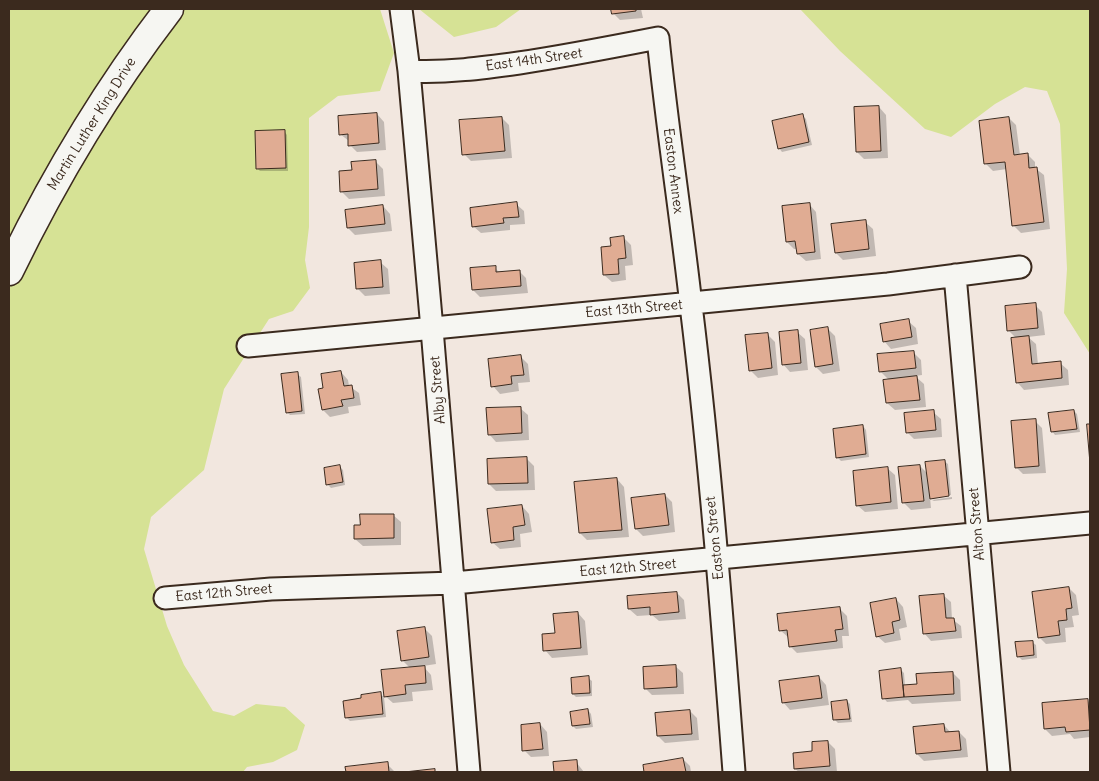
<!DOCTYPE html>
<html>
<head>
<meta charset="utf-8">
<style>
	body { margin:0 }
	#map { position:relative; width:1099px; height:781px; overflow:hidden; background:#f2e7df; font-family:Delius,sans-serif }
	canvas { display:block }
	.frame { position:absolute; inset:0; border:10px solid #3b2a1e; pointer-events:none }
</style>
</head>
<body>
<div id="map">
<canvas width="1099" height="781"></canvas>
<div class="frame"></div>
</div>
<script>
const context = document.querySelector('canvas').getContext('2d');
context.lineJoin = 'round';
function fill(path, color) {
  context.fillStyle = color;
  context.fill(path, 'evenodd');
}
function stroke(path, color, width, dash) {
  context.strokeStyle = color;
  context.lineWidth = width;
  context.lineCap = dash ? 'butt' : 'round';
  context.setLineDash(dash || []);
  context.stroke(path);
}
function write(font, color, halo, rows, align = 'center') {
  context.font = font + ' Delius,sans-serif';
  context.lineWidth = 4.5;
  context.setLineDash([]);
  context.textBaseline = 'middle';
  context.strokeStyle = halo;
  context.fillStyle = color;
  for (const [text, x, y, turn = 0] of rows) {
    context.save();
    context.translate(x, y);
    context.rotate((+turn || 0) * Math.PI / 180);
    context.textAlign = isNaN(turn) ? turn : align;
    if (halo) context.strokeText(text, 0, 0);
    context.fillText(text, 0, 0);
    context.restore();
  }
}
const green = new Path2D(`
	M9,9H380L394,53L380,91L338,96L309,118V227L305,260L310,288L293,311L269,319L224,389L204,470L151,517L144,549L167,626L184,665L213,711L234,716L256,704L285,707L305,725L297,750L273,762L247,767L243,772H9Z
	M419,9H521L496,27L454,37Z
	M800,9H1090V354L1064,313L1067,269L1060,124L1047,91L1025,87L995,104L951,137L925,129L840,51Z`);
const shadow = new Path2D(`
	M612,9H641L643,18L620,20L613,13Z
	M879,107L886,115L888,158L864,159L857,152Z
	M377,114L384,122L386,150L357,152L350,145L349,141L340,134Z
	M803,116L806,119L812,145L782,152L779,148Z
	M502,118L509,125L512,158L471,161L464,154Z
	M1009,118L1016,125L1020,155L1027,154L1035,162V168L1044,175L1050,229L1021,233L1013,225L1007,169L993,171L985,163Z
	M284,131L287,135L288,171H260L257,168Z
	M376,162L383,169L385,196L349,199L342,192L353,171Z
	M516,204L524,211L525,224L510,225V230L481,233L473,226Z
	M809,204L816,212L821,259L806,261L798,254V249H794L787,242Z
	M383,206L390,214L392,231L355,235L348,228Z
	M865,222L873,229L876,256L843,260L836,253Z
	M624,238L631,245L633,265L625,266L626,280L612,282L604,275L612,247Z
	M380,262L388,269L390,294L365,296L358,289Z
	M495,268L500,273L519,271L526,278L528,293L480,297L473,290Z
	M1035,305L1042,312L1045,335L1028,337L1036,344L1038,365L1060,363L1068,370L1069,385L1024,390L1017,382L1016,338L1009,331Z
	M908,321L916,328L918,344L891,349L884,341Z
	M828,329L835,336L840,371L823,374L816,367Z
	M797,332L805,339L808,370L790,372L783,364Z
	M767,334L775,342L778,375L758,378L750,370Z
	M914,353L921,360L922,375L915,376L924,384L926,407L895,410L887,403L889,380L880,371Z
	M521,357L528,364L530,382L518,383L519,391L500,394L493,386Z
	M341,372L348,380L349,386L359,393L361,405L348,407L349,413L330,417L323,410L325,389Z
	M297,374L301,377L305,414L290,415L287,412Z
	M520,408L528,415L529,440L496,442L489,434Z
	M1074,411L1077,414L1080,432L1055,435L1052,431Z
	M933,412L941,419L942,437L914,439L907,432Z
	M1035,421L1042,428L1046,473L1023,474L1016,467Z
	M863,426L866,430L869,457L841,461L837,457Z
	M527,459L534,466L535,490L496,491L489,484Z
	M944,461L948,464L951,495L932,497V499L930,497L931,508L911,510L903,502L920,466L928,474Z
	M340,467L343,470L345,485L331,488L327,484Z
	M887,468L895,475L898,509L865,512L857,505Z
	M617,479L624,487L629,537L587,540L580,533Z
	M665,495L672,502L675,532L643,536L636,529Z
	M952,497V499L934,501L932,500Z
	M522,506L529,514L532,532L520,534L521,547L500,549L492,542Z
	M393,515L401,522V545L363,546L355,539Z
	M1069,588L1076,595L1079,615L1072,616L1074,627L1065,628L1066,642L1046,644L1039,637Z
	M677,593L684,600L686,619L659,621L652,615L637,616L629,609Z
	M943,595L951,602L952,619L961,626L962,638L931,641L924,633Z
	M896,599L903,607L907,627L899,629L901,640L885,643L877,636Z
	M840,609L847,616L849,636H842L843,648L797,653L790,646L789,638L780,630Z
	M578,613L585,621L588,655L552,658L545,650L556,634Z
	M424,628L432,636L436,664L423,666L431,675L433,690L412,692L413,701L393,703L385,696L411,669L403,661Z
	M1032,642L1036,645L1037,658L1022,660L1018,656Z
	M675,666L683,673L684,694L652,695L645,688Z
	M901,670L904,673L905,686H918L953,673L960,680L961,701L912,704L908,700L887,702L884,698Z
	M819,677L826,685L829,705L790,710L783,702Z
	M588,678L592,681V696L576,697L573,694Z
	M380,694L384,697L386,717L350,721L346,717L363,699Z
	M1087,700L1090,703V737L1074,739L1070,734L1052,736L1045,729Z
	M847,701L850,704L852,722L838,723L835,720Z
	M588,710L591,714L593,727L576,729L573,726L571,713Z
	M690,711L697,718L699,740L665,743L658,736Z
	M540,724L547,732L549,756L531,757L524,750Z
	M944,725L951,733L959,732L966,739L968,757L924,761L917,754Z
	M828,742L835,749L837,772H799L795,769Z
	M683,759L690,766L691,772H646L645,766Z
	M576,762L584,772H555L554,763Z
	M387,764L395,772H347L346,769Z`);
const building = new Path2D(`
	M611,9H636V11L612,14Z
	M879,106L881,151L856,152L854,107Z
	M377,113L379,143L348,146V134L339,135L338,116Z
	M803,114L809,142L778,149L772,121Z
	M502,117L505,151L462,155L459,120Z
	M1009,117L1014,155L1028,153L1029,168L1037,167L1044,222L1012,226L1005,162L984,164L979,121Z
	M285,130L286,168L256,169L255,131Z
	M376,160L378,189L340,192L339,171L352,170L351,162Z
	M517,202L519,217L503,218L504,223L472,227L470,208Z
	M810,203L815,252L797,254L795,241L786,242L782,206Z
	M383,205L385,224L347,228L345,210Z
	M866,220L869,249L835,253L831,224Z
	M624,236L626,258L618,259L619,274L603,275L601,247L611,246L610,238Z
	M381,260L383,287L356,289L354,263Z
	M496,266V272L520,270L521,286L472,290L470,268Z
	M1036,303L1038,328L1007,331L1005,306Z
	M909,319L912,337L883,342L880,324Z
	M828,327L833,364L815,367L810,330Z
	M798,330L801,363L782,365L779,332Z
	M768,333L772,368L749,371L745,335Z
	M1029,336L1032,364L1061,361L1062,378L1016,383L1011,338Z
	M914,351L916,368L879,372L877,354Z
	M521,355L524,375L511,376L512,384L491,387L488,359Z
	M341,371L344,386L352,385L354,398L341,400L343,406L322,410L318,389L323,388L321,374Z
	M298,372L302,411L286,413L281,374Z
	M917,376L920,400L886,403L883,380Z
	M521,407L522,433L488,435L486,408Z
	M934,410L936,430L906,433L904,413Z
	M1074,410L1077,429L1051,432L1048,413Z
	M1036,419L1039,466L1015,468L1011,421Z
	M1087,424H1090V463Z
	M863,425L866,454L836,458L833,429Z
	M527,457L528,483L488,484L487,459Z
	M945,460L949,496L930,499L925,462Z
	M340,465L343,482L326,485L324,468Z
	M920,465L924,501L902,503L898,467Z
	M888,467L891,502L856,506L853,471Z
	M617,478L622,530L579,533L574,482Z
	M665,494L669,525L635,529L631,498Z
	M522,505L525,525L513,527L514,540L491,543L487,509Z
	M360,514H394V538L354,539V525H360Z
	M1069,587L1072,608L1066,609L1067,620L1058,621L1060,635L1038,638L1032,592Z
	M677,592L679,612L650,615V607L628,609L627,596Z
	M944,594L946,618H954L956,631L923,634L919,596Z
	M896,598L900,620L892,622L894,633L876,637L870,603Z
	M840,607L843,629L835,630L837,641L789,647L787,630L779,631L777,614Z
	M578,612L581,648L543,651L542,634L555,633L553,614Z
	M425,627L429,657L401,661L397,631Z
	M1033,641L1034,655L1017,657L1015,642Z
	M676,665L677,687L644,689L643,667Z
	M425,666L426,683L405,685L406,694L384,697L381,670Z
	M901,668L904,697L882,699L879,671Z
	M953,672L954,694L904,697L903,685L917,684L916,674Z
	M589,676L590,693L572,694L571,678Z
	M819,676L822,698L782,703L779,681Z
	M381,692L383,714L345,718L343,701L361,698V695Z
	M1088,699L1090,730L1066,732L1065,727L1044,729L1042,703Z
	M847,700L850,719L833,720L831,702Z
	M588,709L590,724L572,726L570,712Z
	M690,710L692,734L657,736L655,713Z
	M540,723L543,749L522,751L521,725Z
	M944,724L945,732L959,731L961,750L916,754L913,727Z
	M828,741L830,766L794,769L793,753L812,751V742Z
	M683,758L686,772H644L643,765Z
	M577,760L578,772H554L553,762Z
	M388,762L389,772H346L345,767Z
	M435,769V772H405Z`);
const minor = new Path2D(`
	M401,9L409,71L432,329L469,772
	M409,71C446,73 483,68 519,63C566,56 612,47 658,38C667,127 681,216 691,305C710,460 722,616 734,772
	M955,275L999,772
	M248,346L888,284L1020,267
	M165,598L271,589L454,583L1090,523`);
const highway = new Path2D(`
	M9,271C54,178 106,91 169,9`);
const streetNames = [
	["East 14th Street",534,60,-8],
	["Martin Luther King Drive",92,124,-58],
	["Easton Annex",673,171,83],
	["East 13th Street",634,309,-5],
	["Alby Street",438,390,-95],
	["Alton Street",977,524,-95],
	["Easton Street",715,538,-96],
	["East 12th Street",628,568,-5],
	["East 12th Street",224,593,-5]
];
fill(green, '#d6e295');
fill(shadow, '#0003');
fill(building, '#e0ac93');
stroke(building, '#3b2a1e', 1);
stroke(minor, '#3b2a1e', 25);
stroke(highway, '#3b2a1e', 31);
stroke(minor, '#f6f6f2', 21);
stroke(highway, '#f6f6f2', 28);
write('14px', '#3b2a1e', '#f6f6f2', streetNames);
</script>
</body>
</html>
